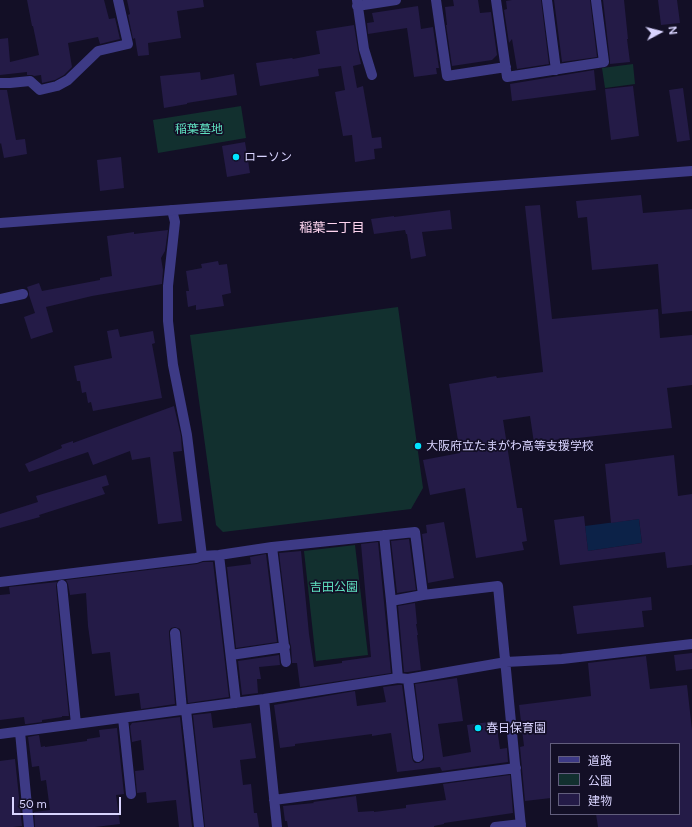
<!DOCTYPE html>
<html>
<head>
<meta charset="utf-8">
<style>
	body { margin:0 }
	#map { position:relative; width:692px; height:827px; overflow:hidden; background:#130f26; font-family:Figtree,"Noto Sans JP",sans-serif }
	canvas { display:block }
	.legend { position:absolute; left:550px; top:743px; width:130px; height:72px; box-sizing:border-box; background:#130f26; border:1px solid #625e7d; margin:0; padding:5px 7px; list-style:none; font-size:12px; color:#d9d4ff }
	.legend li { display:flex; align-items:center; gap:8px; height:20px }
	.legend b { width:20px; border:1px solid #625e7d }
	.north { position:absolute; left:640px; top:12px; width:40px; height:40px; -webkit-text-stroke:3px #130f26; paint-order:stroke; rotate:83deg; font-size:11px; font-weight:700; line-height:16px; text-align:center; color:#d9d4ff }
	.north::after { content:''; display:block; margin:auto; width:14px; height:18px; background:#d9d4ff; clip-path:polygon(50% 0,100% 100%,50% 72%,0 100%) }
	.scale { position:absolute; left:12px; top:797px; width:109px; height:18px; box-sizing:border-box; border:2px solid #d9d4ff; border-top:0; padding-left:5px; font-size:12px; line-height:14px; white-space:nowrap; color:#d9d4ff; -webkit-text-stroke:3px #130f26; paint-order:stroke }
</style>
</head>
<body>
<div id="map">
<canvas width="692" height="827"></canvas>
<ul class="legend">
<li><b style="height:5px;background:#3d3a85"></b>道路</li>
<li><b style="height:11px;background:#12302f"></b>公園</li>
<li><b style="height:11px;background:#241b47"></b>建物</li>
</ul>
<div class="north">N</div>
<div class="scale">50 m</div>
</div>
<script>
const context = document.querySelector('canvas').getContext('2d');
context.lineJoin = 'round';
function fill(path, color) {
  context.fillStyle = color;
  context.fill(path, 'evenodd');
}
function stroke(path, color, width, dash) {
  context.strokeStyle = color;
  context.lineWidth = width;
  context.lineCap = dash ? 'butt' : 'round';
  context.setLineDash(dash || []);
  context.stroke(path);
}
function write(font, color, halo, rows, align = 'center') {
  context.font = font + ' Figtree,"Noto Sans JP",sans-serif';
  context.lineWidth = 3.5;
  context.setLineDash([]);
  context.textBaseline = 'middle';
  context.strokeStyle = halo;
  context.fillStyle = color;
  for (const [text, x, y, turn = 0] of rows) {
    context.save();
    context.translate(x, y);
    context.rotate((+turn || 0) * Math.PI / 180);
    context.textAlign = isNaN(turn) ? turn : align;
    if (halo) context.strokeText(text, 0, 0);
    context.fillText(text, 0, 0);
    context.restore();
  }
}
const green = new Path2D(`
	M633,64L635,84L605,88L602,68Z
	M241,106L246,138L158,153L153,120Z
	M398,307L423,488L411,509L223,532L216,525L190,335Z
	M355,545L368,655L316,661L304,551Z`);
const water = new Path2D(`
	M639,519L642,543L588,551L585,526Z`);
const building = new Path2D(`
	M27,0H104L109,19L115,18L120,39L100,44L98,37L68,43L72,67L64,75L55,80L42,83L41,75L34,76L32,75H27V72L0,75V39L8,38L10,62L39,55L33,26H32Z
	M127,0H203L204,7L177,11L181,38L148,43L149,55L138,56L135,38L133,39L128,15L130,14Z
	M453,0H478L480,13L491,12L497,55L492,60L452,66L446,25H447L445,7L454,6Z
	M512,0H541L549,64L517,69L512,39L509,43L504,10L507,9L506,1Z
	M554,0H590L597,57L562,62Z
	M603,0H624L628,39H627L630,62L610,64V61Z
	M658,0H677L680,23L661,25Z
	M418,6L421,29L433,27L439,68H436L437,74L414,77L407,28L368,34L367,23L374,22L372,13Z
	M354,25L358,50L361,64L353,66L357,88L363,86L372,138L381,137L382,148L374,149L375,159L355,162L352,135L343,136L335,92L345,90L341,66L318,69L319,76L260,86L256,63L292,58L293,59L319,54H320L316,31Z
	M594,70L596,90L512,101L510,84Z
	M200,72L201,80L234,74L237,95L187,103V104L164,108L160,76Z
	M633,86L639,136L611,140L605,89Z
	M683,88L690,140L677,142L669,90Z
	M0,90H7L16,140L25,139L27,154L4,158L1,143L0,144Z
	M245,142L250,173L227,177L222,146Z
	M121,157L124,188L100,191L97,160Z
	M641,195L643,213L692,209V311L662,314L658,264L592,270L587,217L578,218L576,201Z
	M540,205L552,319L658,309L660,338L692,335V385L667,388L672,428L568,439V438L534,443L530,416L503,420L517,508H522L527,541L522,542L524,550L476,558L465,488L430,495L423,460L460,453L449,384L496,376L497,378L543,372L525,206Z
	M450,210L452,229L422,232L426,256L411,259L407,234H406L405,230L374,234L371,219L394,216V217Z
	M168,230L165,251L161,258L163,270L162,284L92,296L46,307L53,332L31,339L24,317L35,313L29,295V292L27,287L39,283L42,291L100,280V278L112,276L107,236L134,232V234Z
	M218,261L219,265L227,264L231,293L222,295L224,306L196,310V305L188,307L186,291H189L186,271L202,268L201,264Z
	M118,329L120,337L153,331L155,343L152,344L162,398L93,411L91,402L88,403L86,392L82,393L80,381H77L74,366L112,358L107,331Z
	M174,406L181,436L182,451L173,452L182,521L158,524L150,457L132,460L130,451L93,465L88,452L29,472L25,464L62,448L61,445L73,441V443Z
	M674,455L678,496L692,494V565L667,568L665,552L560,565L554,520L584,516L588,551L642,543L639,519L611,523L605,464Z
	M106,475L109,485L102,487L105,494L39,515L40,517L0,528V514L38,502L36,496Z
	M444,522L454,578L428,583L422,534L427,533L426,525Z
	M409,539L416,590L397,593L391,541Z
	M378,542L391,673L300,687L297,663H292L291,646L290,643L279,553L301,551L309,634L314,667L342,663V661L371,657L361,544Z
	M266,554L277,642L236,648L227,567L251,564L250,557Z
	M203,562H213L229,697L188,703L181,632L180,629L175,627L171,628L169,631V634L175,704L141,709L139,693L115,696L110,652L92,654L88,626L86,593L70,595L68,584L66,580L197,564Z
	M57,582L56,586L69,716H62V717L42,720V722L27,724H25L24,717L0,720V595L10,594L9,587Z
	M651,597L652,610L642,611L644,627L577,634L573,606Z
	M415,603L417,624H416L418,635H417L421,670L408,672H404L398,606Z
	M692,653V669L676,671L674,655Z
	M279,655L280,665L259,667L261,679H257L258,693L242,695L238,661Z
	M646,656L650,689L687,685L692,730V827H598L596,814H679V744H551V798L525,801L520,747L524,746L519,705L591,696L588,663Z
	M457,678L463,721L438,724L443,757L471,752L467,725L496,721L500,749L507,748L508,762L442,771L440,767L397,772L391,733L372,736V734L295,744V746L280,748L274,705L355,691L357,706L386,702L383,687L398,685H402L412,758L413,761L415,763H419L424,760V756L415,684Z
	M211,713L213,728L251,723L256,758L240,760L243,785L251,784L254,813H257L259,827H205L193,715Z
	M180,717L192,827H179L176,800L147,803L146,792L137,793L135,771L144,770L141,740L132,742L130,726L132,723Z
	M117,728L124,794L116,795L120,824L95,827H35L34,812L50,810L46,780L41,781L39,766L32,767L28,737L39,735L41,747L45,746V747L87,741V739L100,737L99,730Z
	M15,759L22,826L13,827H0V761Z
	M510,775L513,813L444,823V824L434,826V827H288L287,821H285L283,806L314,803L313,802L356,796L358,812L374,811V812L406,808V805L446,800L443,784Z`);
const minor = new Path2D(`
	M357,0L364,49L372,75
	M436,0L447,76L506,67
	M496,0L507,77L604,62L596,0
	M547,0L556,70
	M357,6L396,0
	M0,83H10L30,81L40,90L57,86L68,80L98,51L128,44L118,0
	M172,210L175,222L168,286V321L173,365L187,435L202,556L219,555L272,547L415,532L423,595L498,586L521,827
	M0,299L23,294
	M384,535L391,601L398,678
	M272,547L286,662
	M219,555L236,703
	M0,582L196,558L202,556
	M62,585L76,724
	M391,601L423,595
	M175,633L182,710
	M231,655L285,647
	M408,679L418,757
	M264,699L277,827
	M186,710L199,827
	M123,718L131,794
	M20,732L29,827
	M0,734L264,699L398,678L408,679L506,662L562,659L692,644
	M274,800L516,768
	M495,827L521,824`);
const tertiary = new Path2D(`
	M0,223L692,171`);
const markers = [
	[236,157,4,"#00e5ff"],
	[418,446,4,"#00e5ff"],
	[478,728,4,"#00e5ff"]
];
const parkNames = [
	["稲葉墓地",199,129],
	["吉田公園",334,587]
];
const poiNames = [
	["ローソン",244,157],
	["大阪府立たまがわ高等支援学校",426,446],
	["春日保育園",486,728]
];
const neighbourhoodNames = [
	["稲葉二丁目",332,228]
];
fill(green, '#12302f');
fill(water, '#0c2248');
fill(building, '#241b47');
stroke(minor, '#3d3a85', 10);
stroke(tertiary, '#3d3a85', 10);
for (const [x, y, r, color] of markers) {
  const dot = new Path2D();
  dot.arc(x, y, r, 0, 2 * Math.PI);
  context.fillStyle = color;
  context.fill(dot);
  stroke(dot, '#130f26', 1.5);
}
write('12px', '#5fe0c0', '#130f26', parkNames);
write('12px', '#d9d4ff', '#130f26', poiNames, 'left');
write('13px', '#ffd6f0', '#130f26', neighbourhoodNames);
</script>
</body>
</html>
